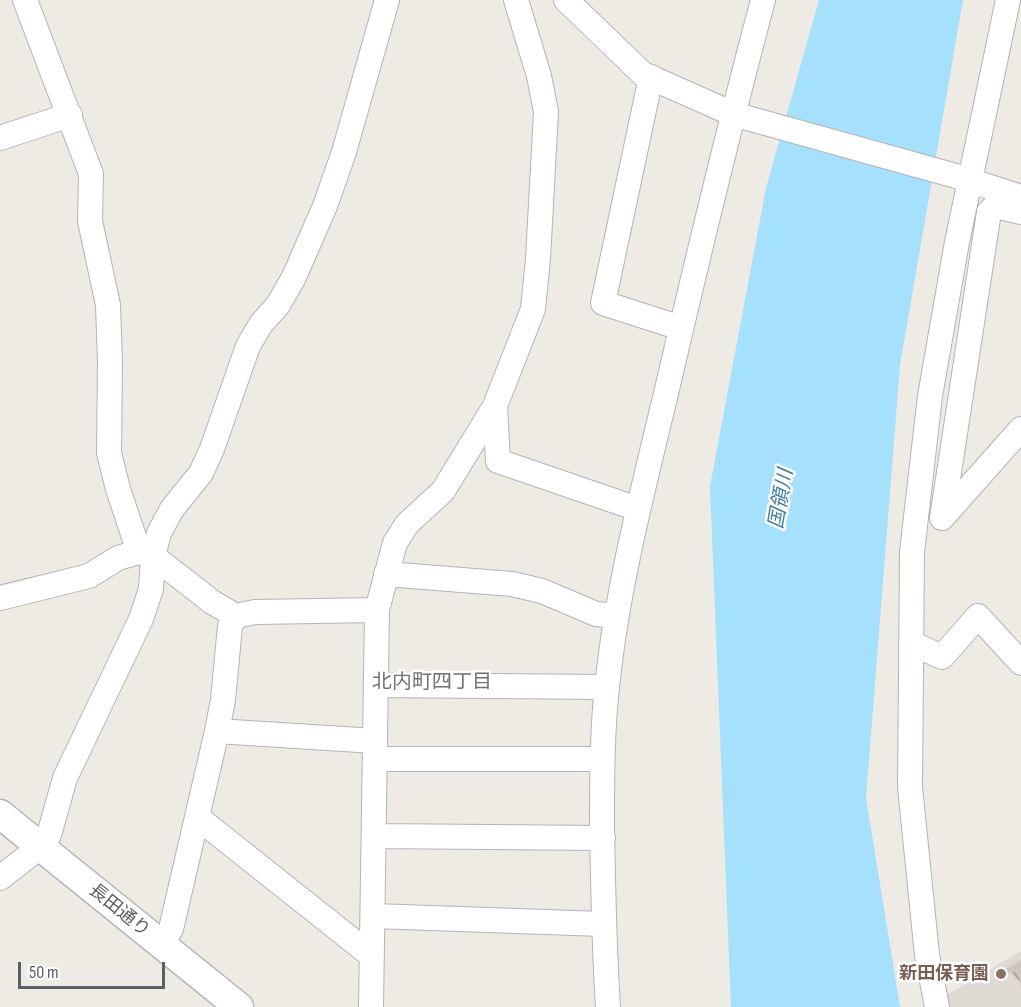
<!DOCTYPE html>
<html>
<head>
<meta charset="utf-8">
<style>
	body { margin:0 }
	#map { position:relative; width:1021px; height:1007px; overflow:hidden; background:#eeeae4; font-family:"Sofia Sans Condensed",sans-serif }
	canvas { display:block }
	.scale { position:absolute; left:18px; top:962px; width:147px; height:27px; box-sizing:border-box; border:3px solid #5c6064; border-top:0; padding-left:8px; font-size:18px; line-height:21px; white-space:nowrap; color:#5c6064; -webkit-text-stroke:4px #fff; paint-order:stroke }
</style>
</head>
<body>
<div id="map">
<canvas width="1021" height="1007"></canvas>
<div class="scale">50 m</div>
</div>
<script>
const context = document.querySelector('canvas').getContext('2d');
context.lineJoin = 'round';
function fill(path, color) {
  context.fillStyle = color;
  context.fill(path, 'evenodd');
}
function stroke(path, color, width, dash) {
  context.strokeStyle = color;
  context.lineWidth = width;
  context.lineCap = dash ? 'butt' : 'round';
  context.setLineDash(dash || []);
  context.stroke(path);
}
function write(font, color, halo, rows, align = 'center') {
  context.font = font + ' "Sofia Sans Condensed","Noto Sans JP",sans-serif';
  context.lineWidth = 5;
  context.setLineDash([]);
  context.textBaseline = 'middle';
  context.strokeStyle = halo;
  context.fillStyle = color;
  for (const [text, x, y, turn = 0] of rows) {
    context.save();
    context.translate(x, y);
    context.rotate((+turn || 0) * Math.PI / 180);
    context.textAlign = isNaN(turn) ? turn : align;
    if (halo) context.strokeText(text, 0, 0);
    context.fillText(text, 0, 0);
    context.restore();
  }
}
const education = new Path2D(`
	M1021,951V1007H944L943,997Z`);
const water = new Path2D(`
	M819,0H963L900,365L866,798L900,1007H731L710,486L766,188Z`);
const shadow = new Path2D(`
	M1021,962V983L1009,970Z`);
const building = new Path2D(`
	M1021,960V986L1020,977L1015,970L1009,973L1007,969Z`);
const minor = new Path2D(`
	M25,0L91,174L90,221L108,305L110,362L109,453L118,489L139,552
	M566,0L643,74L733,114L956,176L1021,197
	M651,77L603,303L681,328
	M0,138L70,115
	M495,406L498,461L638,509
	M942,518L989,212L995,206L1021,212
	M942,518L1021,429
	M386,574L512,584L542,591L596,614L616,616
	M0,598L89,576L118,558L139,552L153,556L212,602L236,616
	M911,643L942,657L978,616L1021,663
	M376,685L607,687
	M217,731L375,741
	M375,759H602
	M197,817L372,956
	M374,836L603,838
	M0,878L40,847L49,835L65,778L141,619L151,589L153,556L159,533L172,509L201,473L212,449L248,346L261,324L278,305L294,277L325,206L344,152L387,0
	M373,916L603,924
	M161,945L171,929L217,731L223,700L230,626L236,616L255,612L377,610
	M371,1007L377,610L395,543L407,524L443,491L495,406L533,309L538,259L546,112L539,76L516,0
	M608,1007C604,947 603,887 602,827C602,777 602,727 608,678C619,579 645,482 668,385C698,256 729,128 763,0
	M937,1007L927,955L910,787L912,552L930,396L957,242L1008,0`);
const tertiary = new Path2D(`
	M0,814L239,1007`);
const markers = [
	[1001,974,6,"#8d6e63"]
];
const streetNames = [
	["長田通り",119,911,39]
];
const educationNames = [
	["新田保育園",989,974]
];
const waterNames = [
	["国領川",782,499,-80]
];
const neighbourhoodNames = [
	["北内町四丁目",432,683]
];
fill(education, '#ded9d2');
fill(water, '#a5e0fc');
fill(shadow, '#0003');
fill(building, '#cac5c1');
stroke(building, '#d2ccc2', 1.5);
stroke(minor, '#b1b5b8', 26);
stroke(tertiary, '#b1b5b8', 31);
stroke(minor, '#fff', 24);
stroke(tertiary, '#fff', 28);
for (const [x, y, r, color] of markers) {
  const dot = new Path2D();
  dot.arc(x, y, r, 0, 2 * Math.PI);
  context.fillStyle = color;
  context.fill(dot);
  stroke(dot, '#fff', 2);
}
write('18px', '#5c6064', '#fff', streetNames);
write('bold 18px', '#785e54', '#fff', educationNames, 'right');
write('italic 20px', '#407ca5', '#fff', waterNames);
write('20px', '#6d7276', '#fff', neighbourhoodNames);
</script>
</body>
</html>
